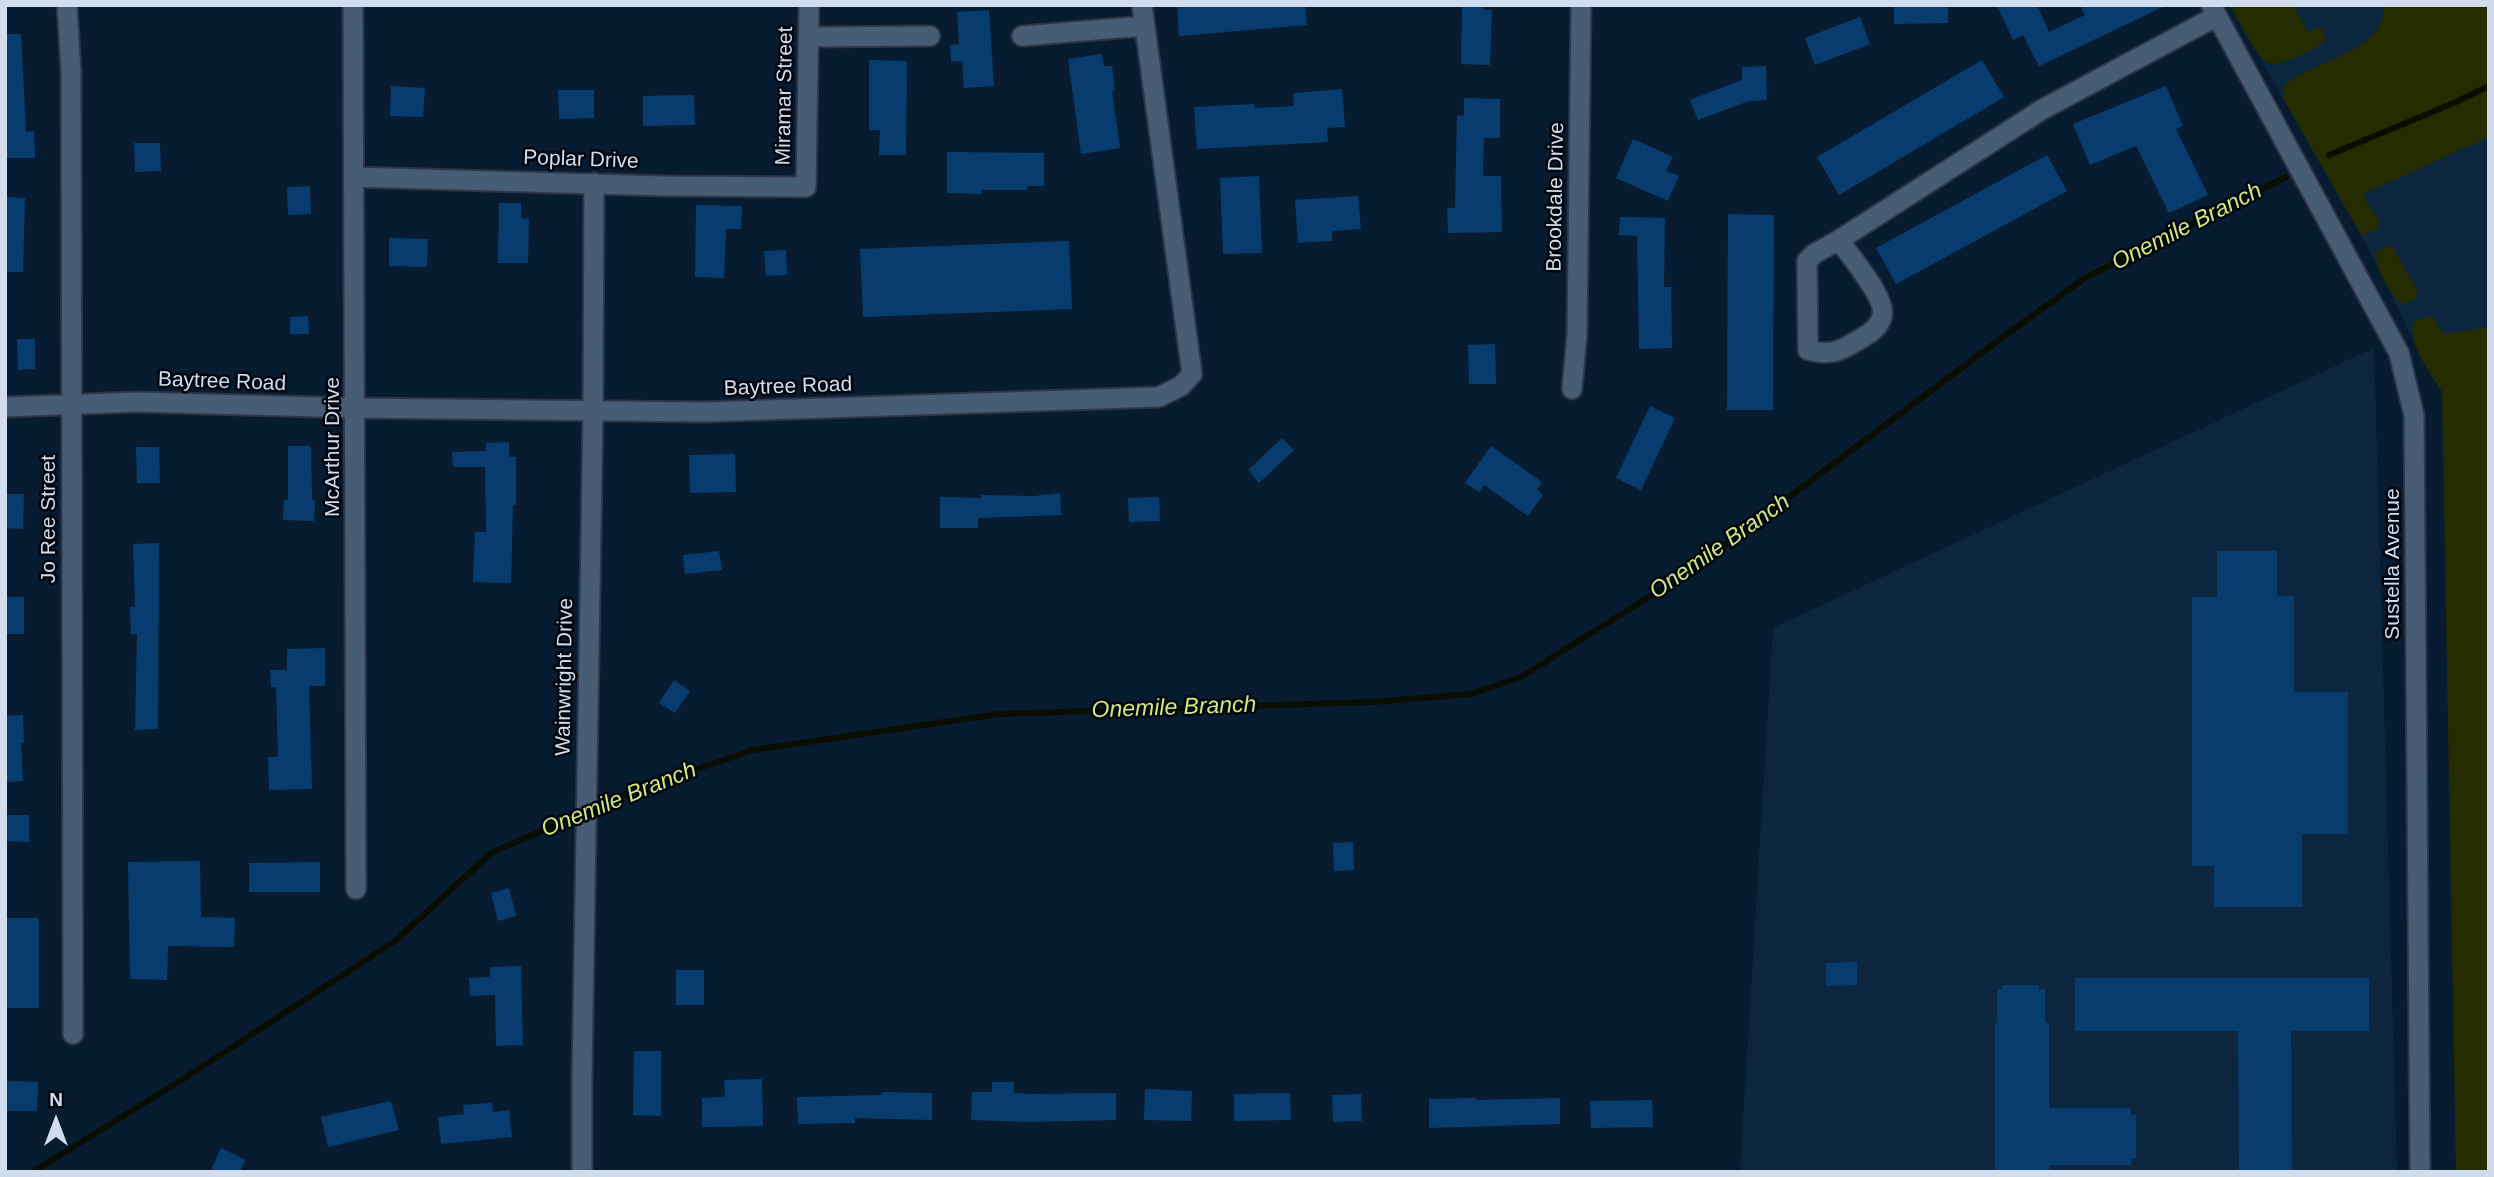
<!DOCTYPE html>
<html>
<head>
<meta charset="utf-8">
<style>
	body { margin:0 }
	#map { position:relative; width:2494px; height:1177px; overflow:hidden; background:#081c31; font-family:Helvetica,sans-serif }
	canvas { display:block }
	.frame { position:absolute; inset:0; border:7px solid #d1ddec; pointer-events:none }
	.north { position:absolute; left:21px; top:1086px; width:70px; height:70px; -webkit-text-stroke:5px #02060f; paint-order:stroke; rotate:0deg; font-size:19px; font-weight:700; line-height:28px; text-align:center; color:#d1ddec }
	.north::after { content:''; display:block; margin:auto; width:24px; height:32px; background:#d1ddec; clip-path:polygon(50% 0,100% 100%,50% 72%,0 100%) }
</style>
</head>
<body>
<div id="map">
<canvas width="2494" height="1177"></canvas>
<div class="frame"></div>
<div class="north">N</div>
</div>
<script>
const context = document.querySelector('canvas').getContext('2d');
context.lineJoin = 'round';
function fill(path, color) {
  context.fillStyle = color;
  context.fill(path, 'evenodd');
}
function stroke(path, color, width, dash) {
  context.strokeStyle = color;
  context.lineWidth = width;
  context.lineCap = dash ? 'butt' : 'round';
  context.setLineDash(dash || []);
  context.stroke(path);
}
function write(font, color, halo, rows, align = 'center') {
  context.font = font + ' Helvetica,sans-serif';
  context.lineWidth = 5;
  context.setLineDash([]);
  context.textBaseline = 'middle';
  context.strokeStyle = halo;
  context.fillStyle = color;
  for (const [text, x, y, turn = 0] of rows) {
    context.save();
    context.translate(x, y);
    context.rotate((+turn || 0) * Math.PI / 180);
    context.textAlign = isNaN(turn) ? turn : align;
    if (halo) context.strokeText(text, 0, 0);
    context.fillText(text, 0, 0);
    context.restore();
  }
}
const built = new Path2D(`
	M2230,5H2489V344L2420,355L2375,260Z
	M2374,348L2397,1172H1740L1773,628Z`);
const green = new Path2D(`
	M2230,5H2293L2308,32L2317,28L2323,29L2325,40L2322,44C2312,49 2281,66 2271,64C2257,61 2238,19 2230,5Z
	M2383,5H2489V137L2363,194L2370,208L2380,221L2378,229L2365,234L2360,233L2284,100V86C2308,61 2388,53 2383,5Z
	M2385,246L2393,248L2418,291L2414,300L2403,304C2391,297 2374,267 2376,252Z
	M2432,316L2444,334L2489,327V1172H2456L2442,392C2430,371 2409,348 2413,323L2419,319Z`);
const stream = new Path2D(`
	M2329,155L2456,102L2489,86
	M33,1172L191,1074L395,941L491,853L637,789L753,750L999,714L1372,702L1471,694L1521,677L1686,574L2007,334L2085,278L2286,177`);
const building = new Path2D(`
	M1177,5H1305L1307,25L1179,36Z
	M1462,5H1484V10H1492L1490,65L1461,64Z
	M1894,5H1948V23L1894,24Z
	M1997,5H2037L2049,32L2085,15L2080,5H2167L2039,66L2023,35L2013,40Z
	M989,10L994,86L964,88L962,61L951,62L950,45L959,44L957,12Z
	M1860,17L1870,44L1815,65L1805,38Z
	M5,34H21L26,132L34,131L35,158H5Z
	M1102,54L1104,66H1112L1115,90L1112,91L1120,148L1081,154L1068,59Z
	M869,60L907,61L906,155H879L880,130H869Z
	M1982,60L2004,97L1839,195L1817,157Z
	M1766,66L1767,100L1749,101L1698,120L1690,100L1742,80V67Z
	M391,86L425,88L423,117L390,116Z
	M2166,86L2183,126L2176,129L2208,195L2169,213L2136,146L2090,165L2073,124Z
	M1342,89L1345,127L1327,128L1328,142L1197,149L1194,107L1254,104L1255,108L1294,106L1293,93Z
	M558,90H594V118L559,119Z
	M694,95L695,125L643,126V96Z
	M1464,98L1500,99V138H1484L1483,176H1501L1502,232L1448,233L1447,208H1455L1457,115L1464,116Z
	M1633,139L1673,157L1666,171L1679,176L1668,201L1616,178Z
	M134,143H160L161,171L135,172Z
	M947,152L1044,153V186H1027V190H981V194L947,193Z
	M2047,155L2067,191L1896,284L1876,248Z
	M1259,176L1262,253L1223,254L1220,178Z
	M310,186L311,214L288,215L287,187Z
	M1358,196L1361,229L1332,231V241L1298,243L1295,200Z
	M5,197L25,198L23,272H5Z
	M499,203H521V218L529,219L528,263H498Z
	M696,205L742,206L741,229H726L724,278L695,277Z
	M1728,214L1774,215L1773,410H1727Z
	M1620,217L1665,218L1664,287H1671L1672,348L1639,349L1637,236L1619,235Z
	M389,238L428,239L427,267L389,266Z
	M1069,241L1072,309L863,317L860,249Z
	M786,250L787,275L766,276L764,251Z
	M308,316L309,334H290V317Z
	M17,339H35V369L18,370Z
	M1495,344L1496,384H1469L1468,345Z
	M1650,406L1675,418L1641,490L1616,478Z
	M1282,438L1294,450L1259,483L1248,470Z
	M509,442V457H516V505H513L511,583L473,582L475,532H486L485,467H453L452,452L486,451V443Z
	M288,446H311L312,500H315L314,521L283,520L284,499L288,500Z
	M1491,446L1542,482L1537,490L1543,495L1528,516L1484,485L1479,492L1465,483Z
	M136,447H159L160,483H137Z
	M735,454L736,492L690,493L689,455Z
	M1060,493L1061,515L978,518V528H940V497L981,498V495L1034,496Z
	M5,494H24L23,529L5,528Z
	M1159,497L1160,521L1129,522L1128,498Z
	M159,543L158,729L135,730L137,634H131L130,607H135L133,544Z
	M719,551L722,570L685,574L683,555Z
	M2217,551H2277V596H2294V692H2348V834H2302V907H2214V866H2192V597H2217Z
	M5,597H24V634H5Z
	M325,648V686H309L312,789L269,790L268,757H278L276,687H271L270,670H287V649Z
	M674,680L690,691L675,713L659,703Z
	M23,715L24,743H21L23,781L5,782V716Z
	M5,815H29V842L5,841Z
	M1353,842L1354,870L1334,871L1333,843Z
	M200,861L201,917L235,918L234,947L168,946L167,980L130,979L128,862Z
	M320,862V892H249V863Z
	M509,888L516,916L498,921L491,893Z
	M5,918H39V1008H5Z
	M1857,962V985L1826,986V963Z
	M521,966L523,1045L496,1046L495,995L470,996L469,978L490,977V967Z
	M676,970H704V1005H676Z
	M2075,978H2369V1031H2291L2292,1172H2239L2238,1031H2075Z
	M2002,985H2039V989H2045V1023H2049V1108H2131V1115H2136V1158H2131V1165H2049V1172H1995V1023H1997V989H2002Z
	M634,1051H661V1116L633,1115Z
	M762,1079L763,1126L702,1127V1098L725,1097L724,1080Z
	M5,1081L38,1082L37,1111H5Z
	M992,1082H1014V1093L1030,1094L1116,1093V1120L1029,1122L971,1120L972,1092H992Z
	M1145,1089L1192,1091L1191,1121L1144,1120Z
	M882,1092L932,1093V1120L855,1118V1123L798,1124L797,1097L882,1095Z
	M1290,1093L1291,1120L1234,1121V1094Z
	M1361,1094L1362,1121L1333,1122L1332,1095Z
	M1476,1098V1100L1560,1098V1124L1429,1128V1099Z
	M1652,1100L1653,1127L1591,1128L1590,1101Z
	M391,1101L399,1130L328,1147L321,1117Z
	M492,1103L493,1112L509,1110L512,1137L441,1144L438,1117L464,1114L463,1105Z
	M221,1148L245,1160L240,1172H210Z`);
const street = new Path2D(`
	M67,5L71,72L73,1034
	M353,5L356,889
	M2211,5L2399,353L2414,415L2420,1172
	M1022,36L1145,26
	M809,37L930,36
	M354,177L664,186L806,187L809,5
	M1839,240C1850,256 1887,299 1882,316C1879,330 1866,335 1855,342C1838,353 1827,355 1808,350L1807,261L1814,254L1839,240L2043,109L2217,16
	M1572,389L1577,334L1581,5
	M5,407L137,402L355,408L704,412L1159,397L1181,386L1192,374L1142,5
	M582,1172V1075L593,411L594,183`);
const streetNames = [
	["Miramar Street",785,96,-89],
	["Poplar Drive",581,160,2],
	["Brookdale Drive",1556,197,-89],
	["Baytree Road",222,382,2],
	["Baytree Road",788,387,-2],
	["McArthur Drive",333,447,-90],
	["Jo Ree Street",49,519,-90],
	["Sustella Avenue",2393,564,-90],
	["Wainwright Drive",565,677,-89]
];
const waterNames = [
	["Onemile Branch",2187,227,-27],
	["Onemile Branch",1720,547,-35],
	["Onemile Branch",1174,708,-2],
	["Onemile Branch",619,800,-22]
];
fill(built, '#0d2640');
fill(green, '#252c00');
stroke(stream, '#0a0e00', 6);
fill(building, '#093c6e');
stroke(street, '#2e3547', 23);
stroke(street, '#475d76', 19);
write('21px', '#d1ddec', '#02060f', streetNames);
write('italic 23px', '#d2e57e', '#02060f', waterNames);
</script>
</body>
</html>
